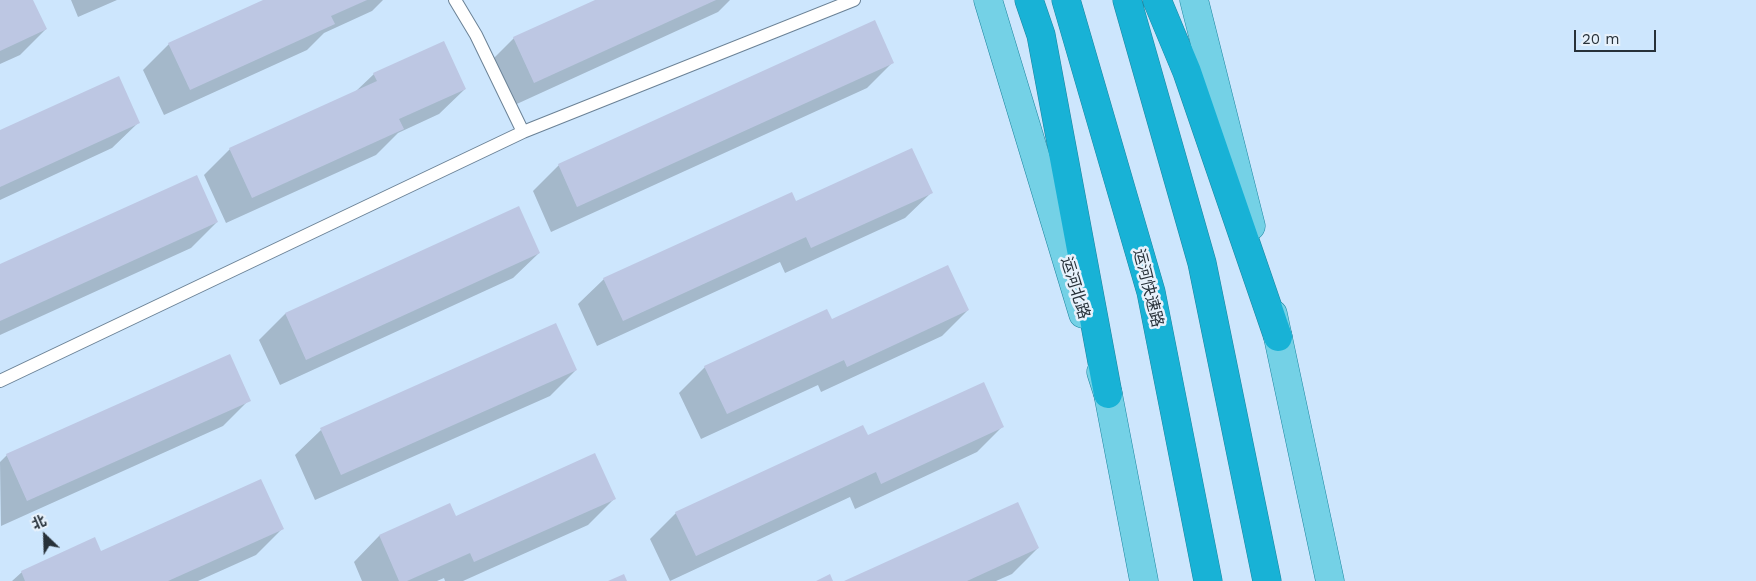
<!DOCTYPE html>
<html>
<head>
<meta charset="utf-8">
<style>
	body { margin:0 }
	#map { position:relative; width:1756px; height:581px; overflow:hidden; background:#cde6fd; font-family:"Work Sans","Noto Sans SC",sans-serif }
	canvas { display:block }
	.north { position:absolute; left:20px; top:511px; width:50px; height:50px; -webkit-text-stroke:4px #e7f1fb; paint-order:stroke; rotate:336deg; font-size:14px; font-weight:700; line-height:20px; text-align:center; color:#273139 }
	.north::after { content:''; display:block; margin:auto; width:18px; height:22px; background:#273139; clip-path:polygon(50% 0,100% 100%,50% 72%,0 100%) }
	.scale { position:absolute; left:1574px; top:30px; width:82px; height:22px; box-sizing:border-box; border:2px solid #273139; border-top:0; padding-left:6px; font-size:15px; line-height:18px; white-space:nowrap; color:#273139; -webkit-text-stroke:4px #e7f1fb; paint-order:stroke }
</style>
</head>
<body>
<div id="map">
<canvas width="1756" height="581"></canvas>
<div class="north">北</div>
<div class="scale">20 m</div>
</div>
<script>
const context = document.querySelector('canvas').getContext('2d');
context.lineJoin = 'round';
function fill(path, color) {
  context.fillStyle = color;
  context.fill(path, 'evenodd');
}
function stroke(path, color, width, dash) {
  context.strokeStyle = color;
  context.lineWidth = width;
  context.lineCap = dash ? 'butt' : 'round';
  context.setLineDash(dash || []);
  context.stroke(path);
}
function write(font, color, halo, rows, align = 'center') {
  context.font = font + ' "Work Sans","Noto Sans SC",sans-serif';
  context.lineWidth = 5;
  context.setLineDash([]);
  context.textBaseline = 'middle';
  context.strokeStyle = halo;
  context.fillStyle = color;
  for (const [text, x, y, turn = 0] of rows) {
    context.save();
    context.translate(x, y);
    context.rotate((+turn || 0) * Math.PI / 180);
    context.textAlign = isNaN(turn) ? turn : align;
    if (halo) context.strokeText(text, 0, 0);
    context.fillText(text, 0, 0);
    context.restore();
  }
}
const shadow = new Path2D(`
	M0,0H32L46,29L20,55L0,64Z
	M71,0H117L78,17Z
	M266,0H383L372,11L324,33L307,50L164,115L143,70L169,44Z
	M598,0H730L718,12L508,108L488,64L514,38Z
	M893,62L867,88L551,232L533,191L559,165Z
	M374,74L465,89L439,114L398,133L376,155L226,223L204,175L230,149L355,92Z
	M138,123L112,148L0,200V131Z
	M931,193L905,218L785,273L780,262L597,346L578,304L604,279L796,202Z
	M518,208L539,253L513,278L280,385L259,340L285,314Z
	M217,222L191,248L0,335V265Z
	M968,310L942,336L821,392L818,385L701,439L679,393L705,367L831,320Z
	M576,370L550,396L315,500L295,455L321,430Z
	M249,400L223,426L1,526L0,462L7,455Z
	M1003,426L977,452L855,509L850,497L670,581L650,539L676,513L867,437Z
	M614,499L588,525L463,581H445L444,578L437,581H362L354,562L379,536L449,505L455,517Z
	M282,529L256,555L198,581H12L22,572L100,552Z
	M1038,548L1012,574L996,581H847Z`);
const building = new Path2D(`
	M0,0H33L47,29L0,51Z
	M263,0H367L331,16L335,24L190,90L168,43Z
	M595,0H716L534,83L513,37Z
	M875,20L894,63L577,207L558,164Z
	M444,41L466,89L399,119L404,129L252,198L229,148L377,81L373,73Z
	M119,76L140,123L0,187V130Z
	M912,148L933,193L811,248L806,237L623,321L603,278L792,192L796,201Z
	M197,175L218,222L0,321V264Z
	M519,206L540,253L306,360L285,313Z
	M948,265L969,310L847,367L844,360L727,414L704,366L827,309L832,319Z
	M556,323L577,370L341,475L320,428Z
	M230,354L251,401L27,501L6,454Z
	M984,382L1004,427L881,484L876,472L696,556L675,512L863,425L868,435Z
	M595,453L616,499L474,562L470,553L407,581H399L379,535L450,503L456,516Z
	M261,479L284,529L168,581H25L21,571L95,537L101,551Z
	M1018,502L1039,548L967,581H844Z
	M624,574L627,581H608Z
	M830,574L833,581H816Z`);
const lane = new Path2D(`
	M455,0L476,35L523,132
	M0,381L523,132L854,0`);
const primary = new Path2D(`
	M988,0L1083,314
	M1194,0L1251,226
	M1273,314L1330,581
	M1101,372L1108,394L1144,581`);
const highway = new Path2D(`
	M1029,0L1041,35L1108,394
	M1066,0L1151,292L1208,581
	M1127,0L1202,263L1267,581
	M1157,0L1187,72L1278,337`);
const streetNames = [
	["运河北路",1075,288,73],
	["运河快速路",1148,288,76]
];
fill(shadow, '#0003');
fill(building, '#bdc7e3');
stroke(lane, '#6b8296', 14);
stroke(primary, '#1d859f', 29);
stroke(highway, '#1d859f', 29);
stroke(lane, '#fff', 12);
stroke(primary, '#74d1e6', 28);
stroke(highway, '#18b2d6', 28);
write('16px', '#273139', '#e7f1fb', streetNames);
</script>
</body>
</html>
